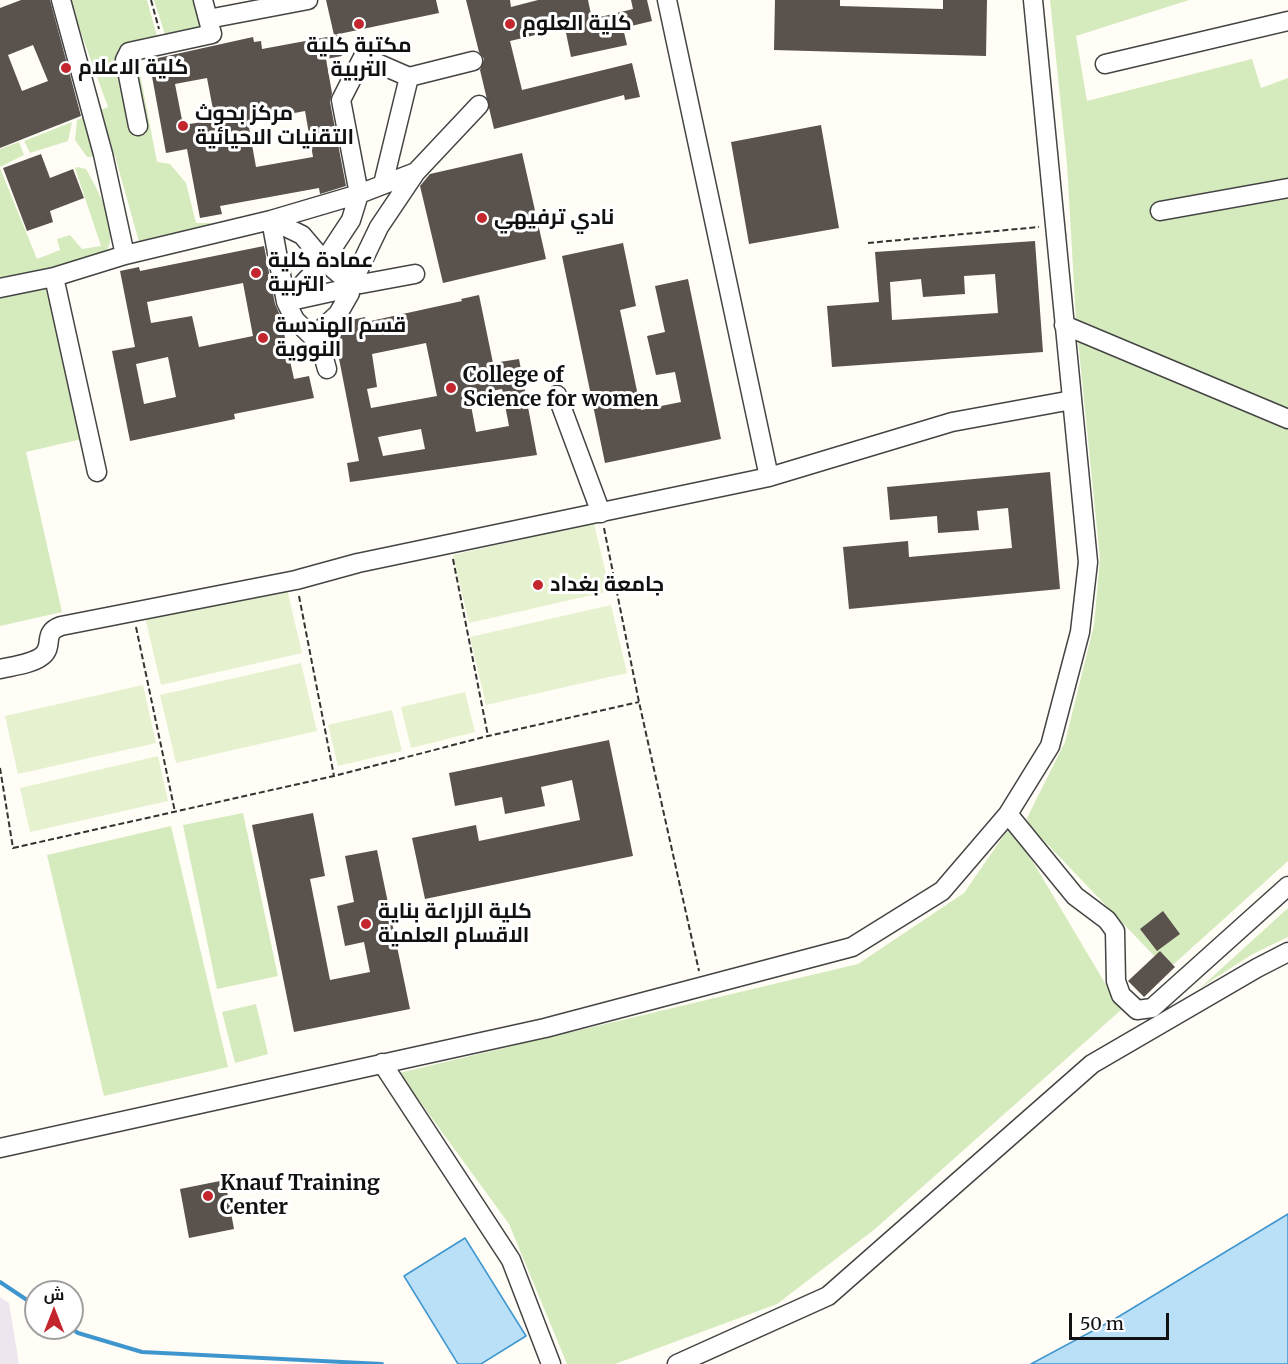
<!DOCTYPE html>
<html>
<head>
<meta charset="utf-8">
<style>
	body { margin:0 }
	#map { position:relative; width:1288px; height:1364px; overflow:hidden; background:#fffdf5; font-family:Merriweather,Cairo,serif }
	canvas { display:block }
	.north { position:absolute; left:24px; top:1280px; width:60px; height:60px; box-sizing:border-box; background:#fff; border:2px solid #a0a0a0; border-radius:50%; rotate:0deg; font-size:16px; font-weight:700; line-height:24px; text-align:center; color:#111 }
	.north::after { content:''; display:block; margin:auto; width:21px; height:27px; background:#c4262e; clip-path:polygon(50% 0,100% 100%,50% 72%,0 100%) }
	.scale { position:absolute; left:1069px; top:1313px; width:100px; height:27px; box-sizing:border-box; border:3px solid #111; border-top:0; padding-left:8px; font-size:18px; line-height:21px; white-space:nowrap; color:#111; -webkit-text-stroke:4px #fff; paint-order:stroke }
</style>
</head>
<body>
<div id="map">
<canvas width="1288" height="1364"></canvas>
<div class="north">ش</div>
<div class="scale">50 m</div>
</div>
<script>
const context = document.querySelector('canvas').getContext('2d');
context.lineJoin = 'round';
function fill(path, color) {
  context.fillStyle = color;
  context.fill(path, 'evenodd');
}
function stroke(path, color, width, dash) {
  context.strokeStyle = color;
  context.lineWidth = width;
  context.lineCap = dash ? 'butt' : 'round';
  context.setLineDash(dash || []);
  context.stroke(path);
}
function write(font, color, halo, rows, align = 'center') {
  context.font = font + ' Merriweather,Cairo,serif';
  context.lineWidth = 6;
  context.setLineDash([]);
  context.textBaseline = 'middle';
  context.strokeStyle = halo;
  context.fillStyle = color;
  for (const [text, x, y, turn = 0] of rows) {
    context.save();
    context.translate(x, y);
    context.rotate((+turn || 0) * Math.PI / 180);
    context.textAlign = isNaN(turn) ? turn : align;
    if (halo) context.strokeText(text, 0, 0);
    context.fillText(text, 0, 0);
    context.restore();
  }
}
const industrial = new Path2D(`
	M0,1297L9,1303L19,1364H0Z`);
const green = new Path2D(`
	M69,0H147L161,51L137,58L157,162L170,164L186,183L196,223H211L214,231L141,249L115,156L87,157L75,140L77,120L108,107Z
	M154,0H195L205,41L170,50Z
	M1050,0H1189L1076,36L1087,101L1252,59L1261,88L1288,78V861L1174,964L1158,960L1029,825L1027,818L1065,742L1094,625L1100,559L1076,320L1067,164Z
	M72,122L68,141L30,153L24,141Z
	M19,142L24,155L0,167V149Z
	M78,167L86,169C97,189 118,225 108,248C106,253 101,259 97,264L0,282V168L37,259L60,250L57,239L70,235L82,249L101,246L75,168Z
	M48,285L82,439L26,452L62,612L0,626V295Z
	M243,813L278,976L217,989L183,825Z
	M1011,825L1121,1010L875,1229L777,1304L615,1364H567L509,1224L399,1073L858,964L964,893Z
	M171,826L228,1067L104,1096L47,855Z
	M1288,908V937L1251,955L1200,988Z
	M256,1004L268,1054L235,1063L222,1012Z`);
const pitch = new Path2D(`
	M594,523L610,591L469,623L453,555Z
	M286,585L302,653L161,685L145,617Z
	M611,605L627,673L486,705L470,637Z
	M301,663L317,731L176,763L160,695Z
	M143,685L156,743L18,774L5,716Z
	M465,692L475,732L411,748L401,707Z
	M392,710L402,751L338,766L328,725Z
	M158,756L168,801L30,832L20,788Z`);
const water = new Path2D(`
	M1288,1214V1364H1031L1113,1320Z
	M465,1238L526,1336L481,1364H458L404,1276Z`);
const stream = new Path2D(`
	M0,1282L36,1306
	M71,1328L78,1333L142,1352L382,1364`);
const building = new Path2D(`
	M21,0H50L81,116L0,148V8ZM33,45L48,81L22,91L8,55Z
	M326,0H436L439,13L334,35Z
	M466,0H510L511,7L538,0H588L592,19L633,9L631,0H647L652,21L623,28L627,45L571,57L565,28L510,41L522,90L632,63L640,97L625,100L624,95L494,129L480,70L484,59L479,52Z
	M775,0H840V6L943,9V0H987L986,56L774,50Z
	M338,35L342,56L326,59L332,93L330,102L346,186L320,194L319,188L220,206L222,214L200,218L187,149L166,153L149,60L253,37L254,42L261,41L262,49ZM207,78L215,120L183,125L175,84ZM305,111L313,157L256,167L248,122Z
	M821,125L839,228L749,244L731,142Z
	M522,153L546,259L443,283L420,186L430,174Z
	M41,154L50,178L73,169L84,198L50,211L53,222L27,231L3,168Z
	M1035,241L1043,352L832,367L827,306L879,302L875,252ZM995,274L998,313L892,320L890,282L921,279L923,297L965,294L964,276Z
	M623,243L636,306L620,310L641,410L681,402L675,372L656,375L647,336L665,332L655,286L688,279L721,439L605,463L562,256Z
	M264,246L275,304L280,315L294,379L309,376L314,398L234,414L235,419L130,441L112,351L135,347L120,271L139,267L140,271ZM243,283L253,336L199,347L192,316L151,323L147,302ZM168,357L176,397L144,404L136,364Z
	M479,295L493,363L519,359L537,455L350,482L347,463L359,461L334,333L346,321L365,317L366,322L462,301L461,299ZM426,343L437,396L371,408L367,389L377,387L372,354ZM502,389L509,426L476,432L469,395ZM421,429L425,449L383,456L378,437Z
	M1050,472L1060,589L849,609L843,547L908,541L909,557L1012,548L1008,508L977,511L979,530L938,533L937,516L890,520L887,487Z
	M609,740L633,856L425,899L412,838L476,825L479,841L580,820L572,780L541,787L545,806L505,814L502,797L455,806L449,773Z
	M313,813L325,876L310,879L330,980L370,972L364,942L345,946L337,906L354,902L345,856L377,850L410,1009L294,1032L252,825Z
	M1163,911L1180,934L1157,951L1140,929Z
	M1160,951L1175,967L1144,997L1128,981Z
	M225,1180L234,1229L189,1238L180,1189Z`);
const path = new Path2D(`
	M151,0L159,29
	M868,243L1039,227
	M604,528L639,702L699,971
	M453,559L488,736
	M299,596L334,776
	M136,627L175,812
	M0,768L13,848L334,776L488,736L639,702`);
const minor = new Path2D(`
	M61,0L103,154L125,255L54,277L97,472
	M667,0L769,477
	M208,19L308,0
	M1105,64L1288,21
	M138,126L125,60L129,52L212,34L203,0
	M383,184L409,77
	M1160,211L1288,188
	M271,220L286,302L295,320L320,344L327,369
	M271,220L302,235L324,261L346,280
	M125,255L271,220L359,194L416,172L479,105
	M355,277L379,227L416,172
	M361,284L415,274
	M0,288L54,277
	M286,302L324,261L351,220L359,194L341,100L363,57L409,77L473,61
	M286,302L345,289
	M1064,325L1288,419
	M314,336L338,314L350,293
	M557,395L601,513
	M0,669C13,666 32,664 42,656C55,646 41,633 61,626L296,580L358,563L769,477L952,422L1072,400
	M1008,814L1075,896L1107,920L1115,931L1116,981L1121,995L1137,1010L1152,1008L1288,886
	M382,1063L511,1260L551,1364
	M0,1148L545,1028L852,947L942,891L1008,814L1050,746L1080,632L1088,562L1033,0
	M677,1364L828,1296L1092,1064L1257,968L1288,952`);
const markers = [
	[359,24,6,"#c4262e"],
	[510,24,6,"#c4262e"],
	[66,68,6,"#c4262e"],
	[183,126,6,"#c4262e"],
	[482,218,6,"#c4262e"],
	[256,273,6,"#c4262e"],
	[263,338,6,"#c4262e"],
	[451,388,6,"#c4262e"],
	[538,585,6,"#c4262e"],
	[366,924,6,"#c4262e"],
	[208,1196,6,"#c4262e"]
];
const poiNames = [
	["كلية العلوم",522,24],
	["مكتبة كلية",359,46,"center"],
	["التربية",359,70,"center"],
	["كلية الاعلام",78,68],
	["مركز بحوث",195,114],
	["التقنيات الاحيائية",195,138],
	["نادي ترفيهي",494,218],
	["عمادة كلية",268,261],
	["التربية",268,285],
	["قسم الهندسة",275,326],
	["النووية",275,350],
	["College of",463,376],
	["Science for women",463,400],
	["جامعة بغداد",550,585],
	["كلية الزراعة بناية",378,912],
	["الاقسام العلمية",378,936],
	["Knauf Training",220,1184],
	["Center",220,1208]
];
fill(industrial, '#eee6ef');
fill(green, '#d5ebbd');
fill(pitch, '#e6f2cf');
fill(water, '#b9e0f7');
stroke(water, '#3f96cf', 1.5);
stroke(stream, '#3f96cf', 4);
fill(building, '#5a524d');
stroke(minor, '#444', 21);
stroke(path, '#333', 2, [6, 3]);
stroke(minor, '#fff', 18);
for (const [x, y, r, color] of markers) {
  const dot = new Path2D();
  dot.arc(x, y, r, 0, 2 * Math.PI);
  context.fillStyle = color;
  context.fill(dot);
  stroke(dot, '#fff', 2);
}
write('bold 21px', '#111', '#fff', poiNames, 'left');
</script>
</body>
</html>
